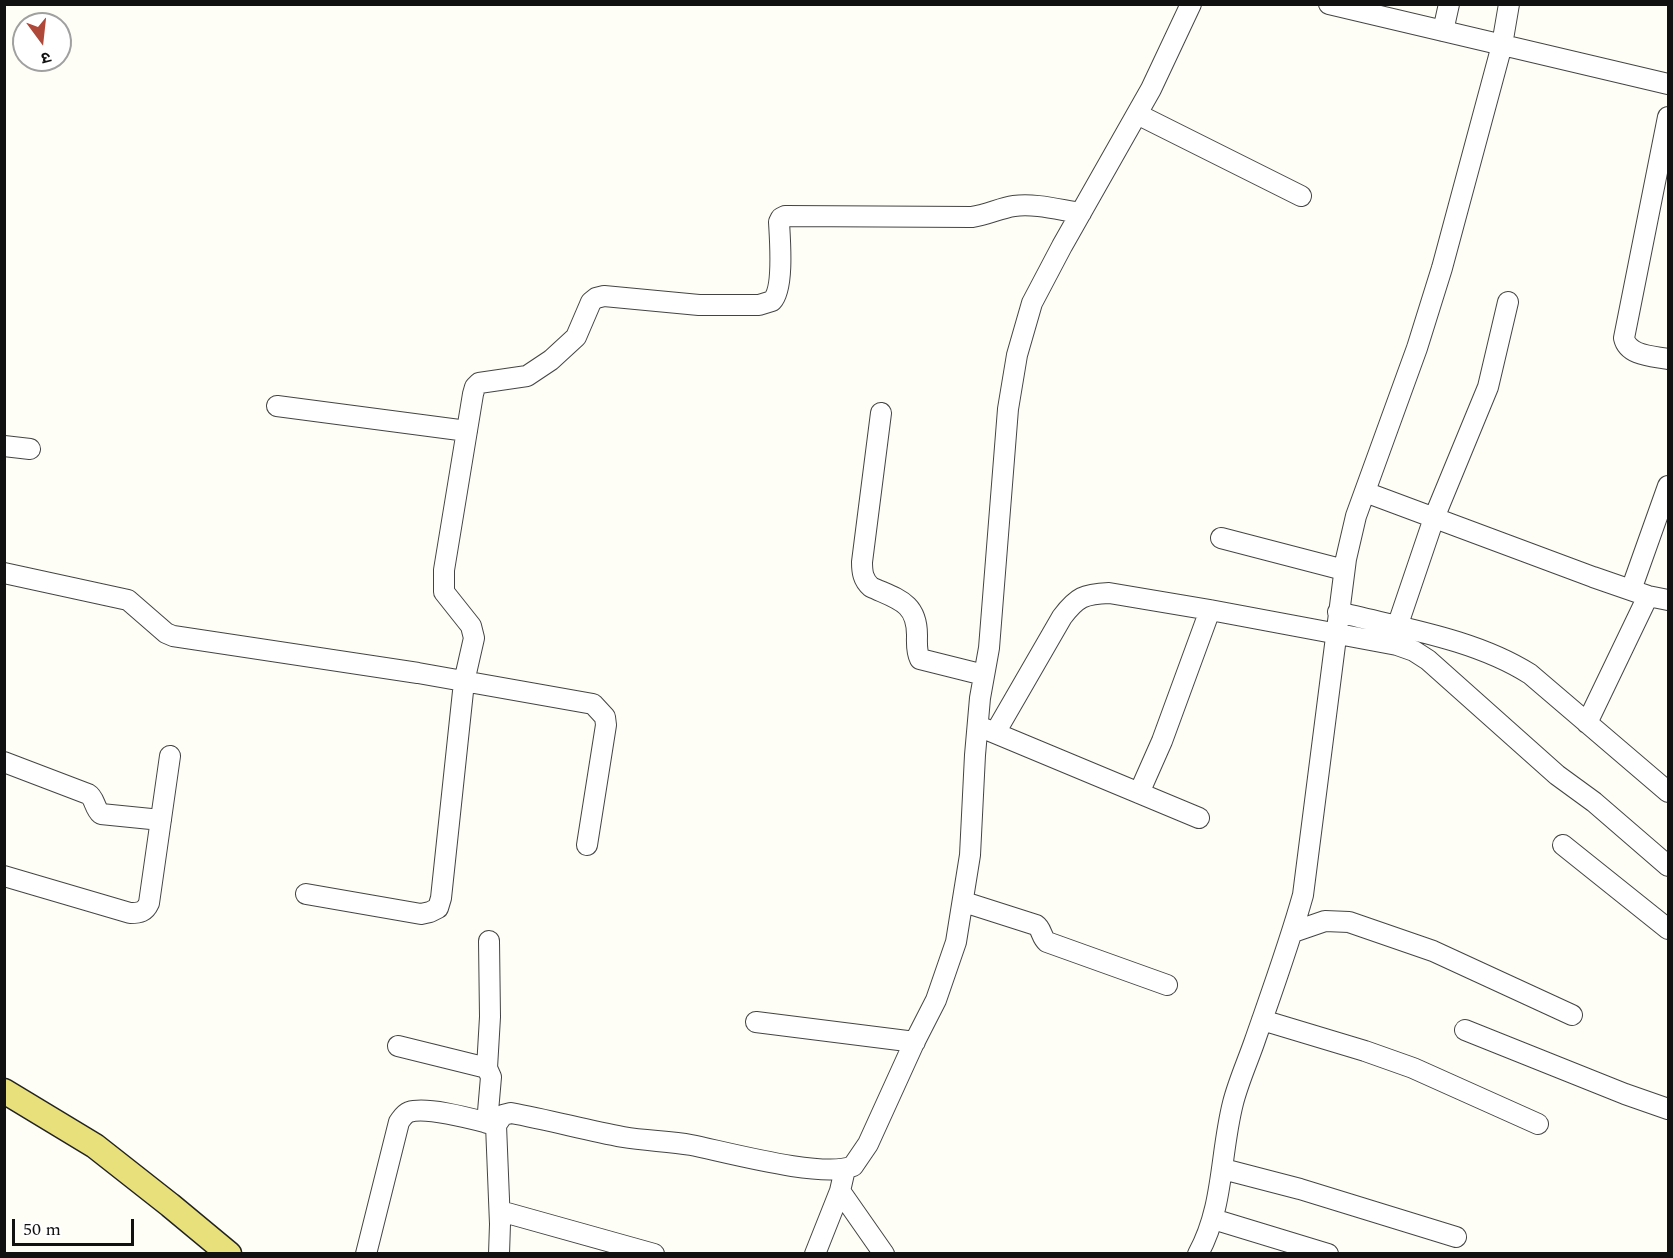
<!DOCTYPE html>
<html>
<head>
<meta charset="utf-8">
<style>
	body { margin:0 }
	#map { position:relative; width:1673px; height:1258px; overflow:hidden; background:#fefef6; font-family:Spectral,"Noto Sans Devanagari",serif }
	canvas { display:block }
	.frame { position:absolute; inset:0; border:6px solid #111; pointer-events:none }
	.north { position:absolute; left:12px; top:12px; width:60px; height:60px; box-sizing:border-box; background:#fff; border:2px solid #a0a0a0; border-radius:50%; rotate:165deg; font-size:16px; font-weight:700; line-height:24px; text-align:center; color:#111 }
	.north::after { content:''; display:block; margin:auto; width:21px; height:27px; background:#b04839; clip-path:polygon(50% 0,100% 100%,50% 72%,0 100%) }
	.scale { position:absolute; left:12px; top:1219px; width:122px; height:27px; box-sizing:border-box; border:3px solid #111; border-top:0; padding-left:8px; font-size:18px; line-height:21px; white-space:nowrap; color:#111; -webkit-text-stroke:4px #fff; paint-order:stroke }
</style>
</head>
<body>
<div id="map">
<canvas width="1673" height="1258"></canvas>
<div class="frame"></div>
<div class="north">उ</div>
<div class="scale">50 m</div>
</div>
<script>
const context = document.querySelector('canvas').getContext('2d');
context.lineJoin = 'round';
function stroke(path, color, width, dash) {
  context.strokeStyle = color;
  context.lineWidth = width;
  context.lineCap = dash ? 'butt' : 'round';
  context.setLineDash(dash || []);
  context.stroke(path);
}
const minor = new Path2D(`
	M1329,4L1668,84
	M1443,31L1449,4
	M1137,114L1301,196
	M1668,117L1624,338C1628,356 1653,356 1668,359
	M277,406L467,431
	M881,413L862,562C862,572 863,580 871,587C897,599 917,602 917,635C917,643 916,651 920,659L984,675
	M4,446L30,449
	M1365,492L1593,577L1648,596L1668,600
	M1221,538L1344,570
	M4,573L128,600L166,633L173,636L418,673L593,704L605,717L606,725L587,845
	M1631,590L1668,486
	M1338,612C1401,628 1475,639 1530,674L1668,792
	M1397,627L1434,518L1488,387L1508,302
	M1587,723L1648,596
	M983,728L1199,818
	M995,733L1062,617C1077,597 1084,594 1109,593L1210,610L1397,645L1414,651L1428,660L1557,775L1594,802L1668,866
	M4,762L88,794C95,798 94,808 101,814L161,820
	M1139,793L1162,741L1210,610
	M1563,845L1668,929
	M4,876L130,913C140,913 145,912 149,903L170,756
	M306,894L421,914L430,912L438,908L441,898L464,682L474,638L471,626L444,592V570L473,394L475,387L479,383L527,376L551,360L576,337L591,302L596,298L604,296L699,305H759L772,301C784,289 780,240 779,222L781,218L785,216L972,217C987,215 1000,208 1014,206C1035,203 1060,210 1081,213
	M964,902L1036,925C1042,929 1041,937 1047,942L1167,985
	M1293,932L1325,921L1349,922L1433,951L1572,1015
	M1262,1020L1365,1051L1413,1068L1538,1124
	M756,1022L915,1042
	M1465,1030L1625,1094L1668,1109
	M398,1046L487,1068L491,1077L487,1123
	M487,1068L490,1017L489,941
	M1223,1169L1300,1189L1456,1237
	M840,1191L884,1254
	M500,1211L654,1254
	M1213,1219L1328,1254
	M366,1254L399,1122C402,1118 404,1114 409,1112C428,1106 476,1120 496,1125
	M499,1254L500,1224L496,1125L503,1115L511,1113C549,1120 586,1130 623,1137C646,1141 669,1141 691,1145C726,1152 824,1179 853,1166L868,1144L913,1045L936,1000L956,942L970,855L975,755L980,698L989,648L1008,409L1017,355L1032,303L1062,246L1151,89L1191,4
	M815,1254L840,1191L845,1169
	M1198,1254C1224,1207 1220,1154 1233,1103C1238,1083 1247,1063 1254,1043C1271,994 1289,945 1303,895L1346,559L1356,516L1417,348L1442,268L1502,45L1509,4`);
const major = new Path2D(`
	M4,1091L95,1146L170,1205L229,1254`);
stroke(minor, '#444', 22);
stroke(major, '#222', 27);
stroke(minor, '#fff', 20);
stroke(major, '#e8e07b', 24);
</script>
</body>
</html>
